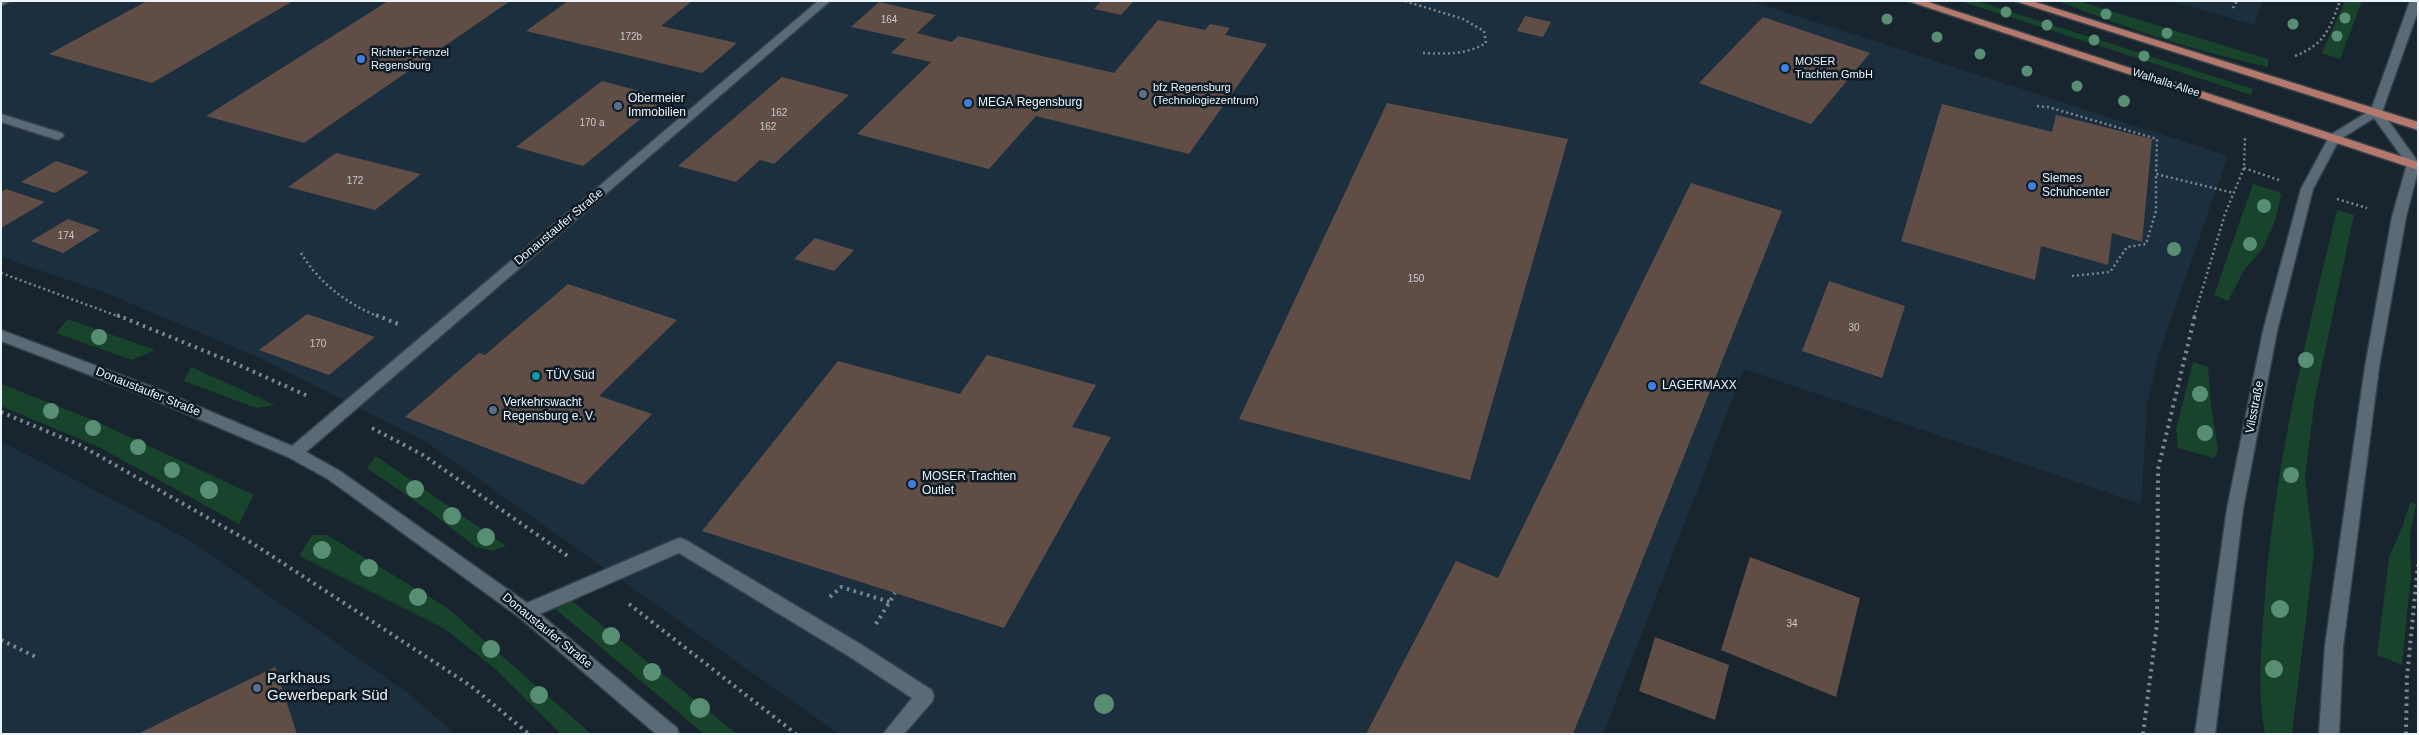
<!DOCTYPE html>
<html>
<head>
<meta charset="utf-8">
<style>
	body { margin:0 }
	#map { position:relative; width:2419px; height:735px; overflow:hidden; background:#18252f; font-family:Arial,sans-serif }
	canvas { display:block }
	.frame { position:absolute; inset:0; border:2px solid #ebf4fb; pointer-events:none }
</style>
</head>
<body>
<div id="map">
<canvas width="2419" height="735"></canvas>
<div class="frame"></div>
</div>
<script>
const context = document.querySelector('canvas').getContext('2d');
context.lineJoin = 'round';
function fill(path, color) {
  context.fillStyle = color;
  context.fill(path, 'evenodd');
}
function stroke(path, color, width, dash) {
  context.strokeStyle = color;
  context.lineWidth = width;
  context.lineCap = dash ? 'butt' : 'round';
  context.setLineDash(dash || []);
  context.stroke(path);
}
function write(font, color, halo, rows, align = 'center') {
  context.font = font + ' Arial,sans-serif';
  context.lineWidth = 5;
  context.setLineDash([]);
  context.textBaseline = 'middle';
  context.strokeStyle = halo;
  context.fillStyle = color;
  for (const [text, x, y, turn = 0] of rows) {
    context.save();
    context.translate(x, y);
    context.rotate((+turn || 0) * Math.PI / 180);
    context.textAlign = isNaN(turn) ? turn : align;
    if (halo) context.strokeText(text, 0, 0);
    context.fillText(text, 0, 0);
    context.restore();
  }
}
const built = new Path2D(`
	M1,1H1751L2228,156L2159,353L2147,405L2141,504L1744,369L1603,734H839L425,441L262,359L106,293L1,257Z
	M2171,1H2263L2254,25Z
	M1,441L191,541L409,694L455,734H1Z`);
const green = new Path2D(`
	M1960,1H1977L2253,89L2251,95Z
	M2059,1H2078L2268,59V67C2196,51 2127,29 2059,1Z
	M2345,1H2362L2340,59L2322,53Z
	M2253,184L2279,192L2281,196L2275,221L2263,248L2244,270L2228,301L2214,295Z
	M2337,210L2354,215L2315,398L2305,478L2314,553L2292,734H2265C2257,692 2261,651 2264,609C2273,474 2305,341 2337,210Z
	M68,319L155,350L132,360L56,333Z
	M2193,362L2208,367L2211,405L2218,450L2214,458L2178,448L2176,430Z
	M191,367L275,405L256,408L184,381Z
	M1,384L93,420L254,495L239,524L99,447L1,406Z
	M376,456L506,546L493,551L476,547L425,508L367,468Z
	M2410,502L2416,504L2410,534L2411,575L2402,665L2377,655L2389,558L2403,525Z
	M312,535H327L446,607L591,734H561L493,667L445,629L299,556Z
	M567,597L737,734H704L553,607Z`);
const building = new Path2D(`
	M147,1H293L152,83L49,54Z
	M388,1H510L304,143L206,116Z
	M568,1H692L661,26L737,43L702,73L526,31Z
	M1101,1H1134L1121,15L1094,9Z
	M879,2L936,15L917,33L952,42L958,36L1114,73L1158,20L1205,30L1210,24L1230,28L1225,35L1267,44L1189,154L1036,116L989,169L857,134L931,62L891,53L906,39L851,27Z
	M1525,16L1551,22L1543,37L1517,31Z
	M1763,17L1870,53L1811,124L1699,83Z
	M782,77L849,95L774,164L760,160L736,182L678,166Z
	M602,81L666,98L583,166L516,147Z
	M1387,103L1568,139L1470,480L1239,419Z
	M1942,104L2052,132L2056,115L2152,139L2142,242L2112,233L2108,265L2041,246L2035,280L1901,241Z
	M336,153L421,174L375,210L288,187Z
	M56,161L89,172L55,193L21,182Z
	M1691,183L1782,211L1573,734H1366L1456,561L1498,578Z
	M6,189L45,202L1,228V192Z
	M68,219L100,230L63,253L31,241Z
	M815,238L854,250L834,271L794,259Z
	M1829,281L1905,306L1882,378L1802,351Z
	M568,284L677,320L599,396L652,414L583,485L405,417L479,353L485,355Z
	M307,314L375,337L329,375L259,350Z
	M987,355L1096,385L1072,427L1111,437L1004,628L702,531L838,361L960,394Z
	M1750,557L1860,598L1836,697L1721,650Z
	M1655,637L1729,665L1715,720L1639,691Z
	M275,667L297,734H138L188,709Z`);
const pathFar1 = new Path2D(`
	M1405,1L1463,19L1484,31L1486,43C1466,55 1445,54 1423,53
	M2233,8L2237,1
	M2295,56C2325,44 2329,30 2340,1
	M2037,106L2048,107L2157,139L2156,174L2234,193
	M2244,168L2279,180
	M2337,199L2367,208
	M301,253C320,284 346,303 379,317
	M1,273L120,317
	M2072,276L2110,272L2127,247L2146,244L2156,211V174
	M2194,317L2225,214L2244,168L2245,138`);
const path = new Path2D(`
	M117,315L234,363L310,397
	M376,315L398,324
	M1,412L80,445L252,543L471,686L529,734
	M372,428L423,455L569,557
	M830,597L841,587L890,602
	M629,604L796,734
	M876,624L895,593
	M1,640L36,657
	M2143,734L2157,624L2158,469L2195,315
	M2406,734L2407,677L2418,565`);
const minor = new Path2D(`
	M1,1H10L1,6Z
	M818,1H830L306,452L340,471L527,603L674,540L680,538L686,540L862,645L932,690L934,696L932,702L904,734H883L912,698L850,657L679,553L540,614L677,728L679,734H656L519,617L328,479L288,457L145,396L1,341V330L155,388L292,446Z
	M2410,1H2418V11L2382,112L2418,162V170L2406,217L2379,367L2343,646L2339,734H2319L2325,646L2365,367L2392,217L2407,164L2374,118L2339,140L2313,189L2277,331L2243,509L2215,734H2195L2227,509L2263,331L2301,189L2330,135L2371,110Z
	M1,114L62,133L64,136L58,140L1,122Z`);
const major = new Path2D(`
	M1908,1H1925L2418,162V170Z
	M2015,1H2032L2418,122V130Z`);
const trees = [
	[2006,12,5.5],
	[2106,14,5.5],
	[2345,18,5.5],
	[1887,19,5.5],
	[2293,24,5.5],
	[2047,25,5.5],
	[2167,33,5.5],
	[2337,36,5.5],
	[1937,37,5.5],
	[2094,40,5.5],
	[1980,54,5.5],
	[2144,56,5.5],
	[2027,71,5.5],
	[2077,86,5.5],
	[2124,101,6],
	[2264,206,7],
	[2250,244,7],
	[2174,249,7],
	[99,337,8],
	[2306,360,8],
	[2200,394,8],
	[51,411,8],
	[93,428,8],
	[2205,433,8],
	[138,447,8],
	[172,470,8],
	[2291,475,8],
	[415,489,9],
	[209,490,9],
	[452,516,9],
	[486,537,9],
	[322,550,9],
	[369,568,9],
	[418,597,9],
	[2280,609,9],
	[611,636,9],
	[491,649,9],
	[2274,669,9],
	[652,672,9],
	[539,695,9],
	[1104,704,10],
	[700,708,10]
];
const markers = [
	[361,59,5,"#3f7fe0"],
	[1785,68,5,"#3f7fe0"],
	[1143,94,5,"#5c6f8a"],
	[968,103,5,"#3f7fe0"],
	[618,106,5,"#5c6f8a"],
	[2032,186,5,"#3f7fe0"],
	[536,376,5,"#0f9aa8"],
	[1652,386,5,"#3f7fe0"],
	[493,410,5,"#5c6f8a"],
	[912,484,5,"#3f7fe0"],
	[257,688,5,"#5c6f8a"]
];
const numberNames = [
	["164",889,20],
	["172b",631,37],
	["162",779,113],
	["170 a",592,123],
	["162",768,127],
	["172",355,181],
	["174",66,236],
	["150",1416,279],
	["30",1854,328],
	["170",318,344],
	["34",1792,624]
];
const farPoinames = [
	["Richter+Frenzel",371,53],
	["Regensburg",371,66],
	["MOSER",1795,62],
	["Trachten GmbH",1795,75],
	["bfz Regensburg",1153,88],
	["(Technologiezentrum)",1153,101]
];
const farStreetnames = [
	["Walhalla-Allee",2166,83,18]
];
const poiNames = [
	["Obermeier",628,99],
	["Immobilien",628,113],
	["MEGA Regensburg",978,103],
	["Siemes",2042,179],
	["Schuhcenter",2042,193],
	["TÜV Süd",546,376],
	["LAGERMAXX",1662,386],
	["Verkehrswacht",503,403],
	["Regensburg e. V.",503,417],
	["MOSER Trachten",922,477],
	["Outlet",922,491]
];
const streetNames = [
	["Donaustaufer Straße",559,227,-40],
	["Donaustaufer Straße",148,392,22],
	["Vilsstraße",2255,407,-79],
	["Donaustaufer Straße",547,631,39]
];
const nearPoinames = [
	["Parkhaus",267,679],
	["Gewerbepark Süd",267,696]
];
fill(built, '#1c2f3e');
fill(green, '#17442a');
fill(building, '#604e46');
stroke(minor, '#364149', 3);
stroke(major, '#364149', 3);
stroke(pathFar1, '#7c8890', 2.5, [2, 3]);
stroke(path, '#7c8890', 4, [2.5, 4.5]);
fill(minor, '#5b6a77');
fill(major, '#b4796c');
context.fillStyle = '#588e73';
for (const [x, y, r] of trees) {
  context.beginPath();
  context.arc(x, y, r, 0, 2 * Math.PI);
  context.fill();
}
for (const [x, y, r, color] of markers) {
  const dot = new Path2D();
  dot.arc(x, y, r, 0, 2 * Math.PI);
  context.fillStyle = color;
  context.fill(dot);
  stroke(dot, '#0e1b25', 2);
}
write('10px', '#c8cace', null, numberNames);
write('11px', '#ebf4fb', '#0e1b25', farPoinames, 'left');
write('11px', '#ebf4fb', '#0e1b25', farStreetnames);
write('12px', '#ebf4fb', '#0e1b25', poiNames, 'left');
write('12px', '#ebf4fb', '#0e1b25', streetNames);
write('15px', '#ebf4fb', '#0e1b25', nearPoinames, 'left');
</script>
</body>
</html>
